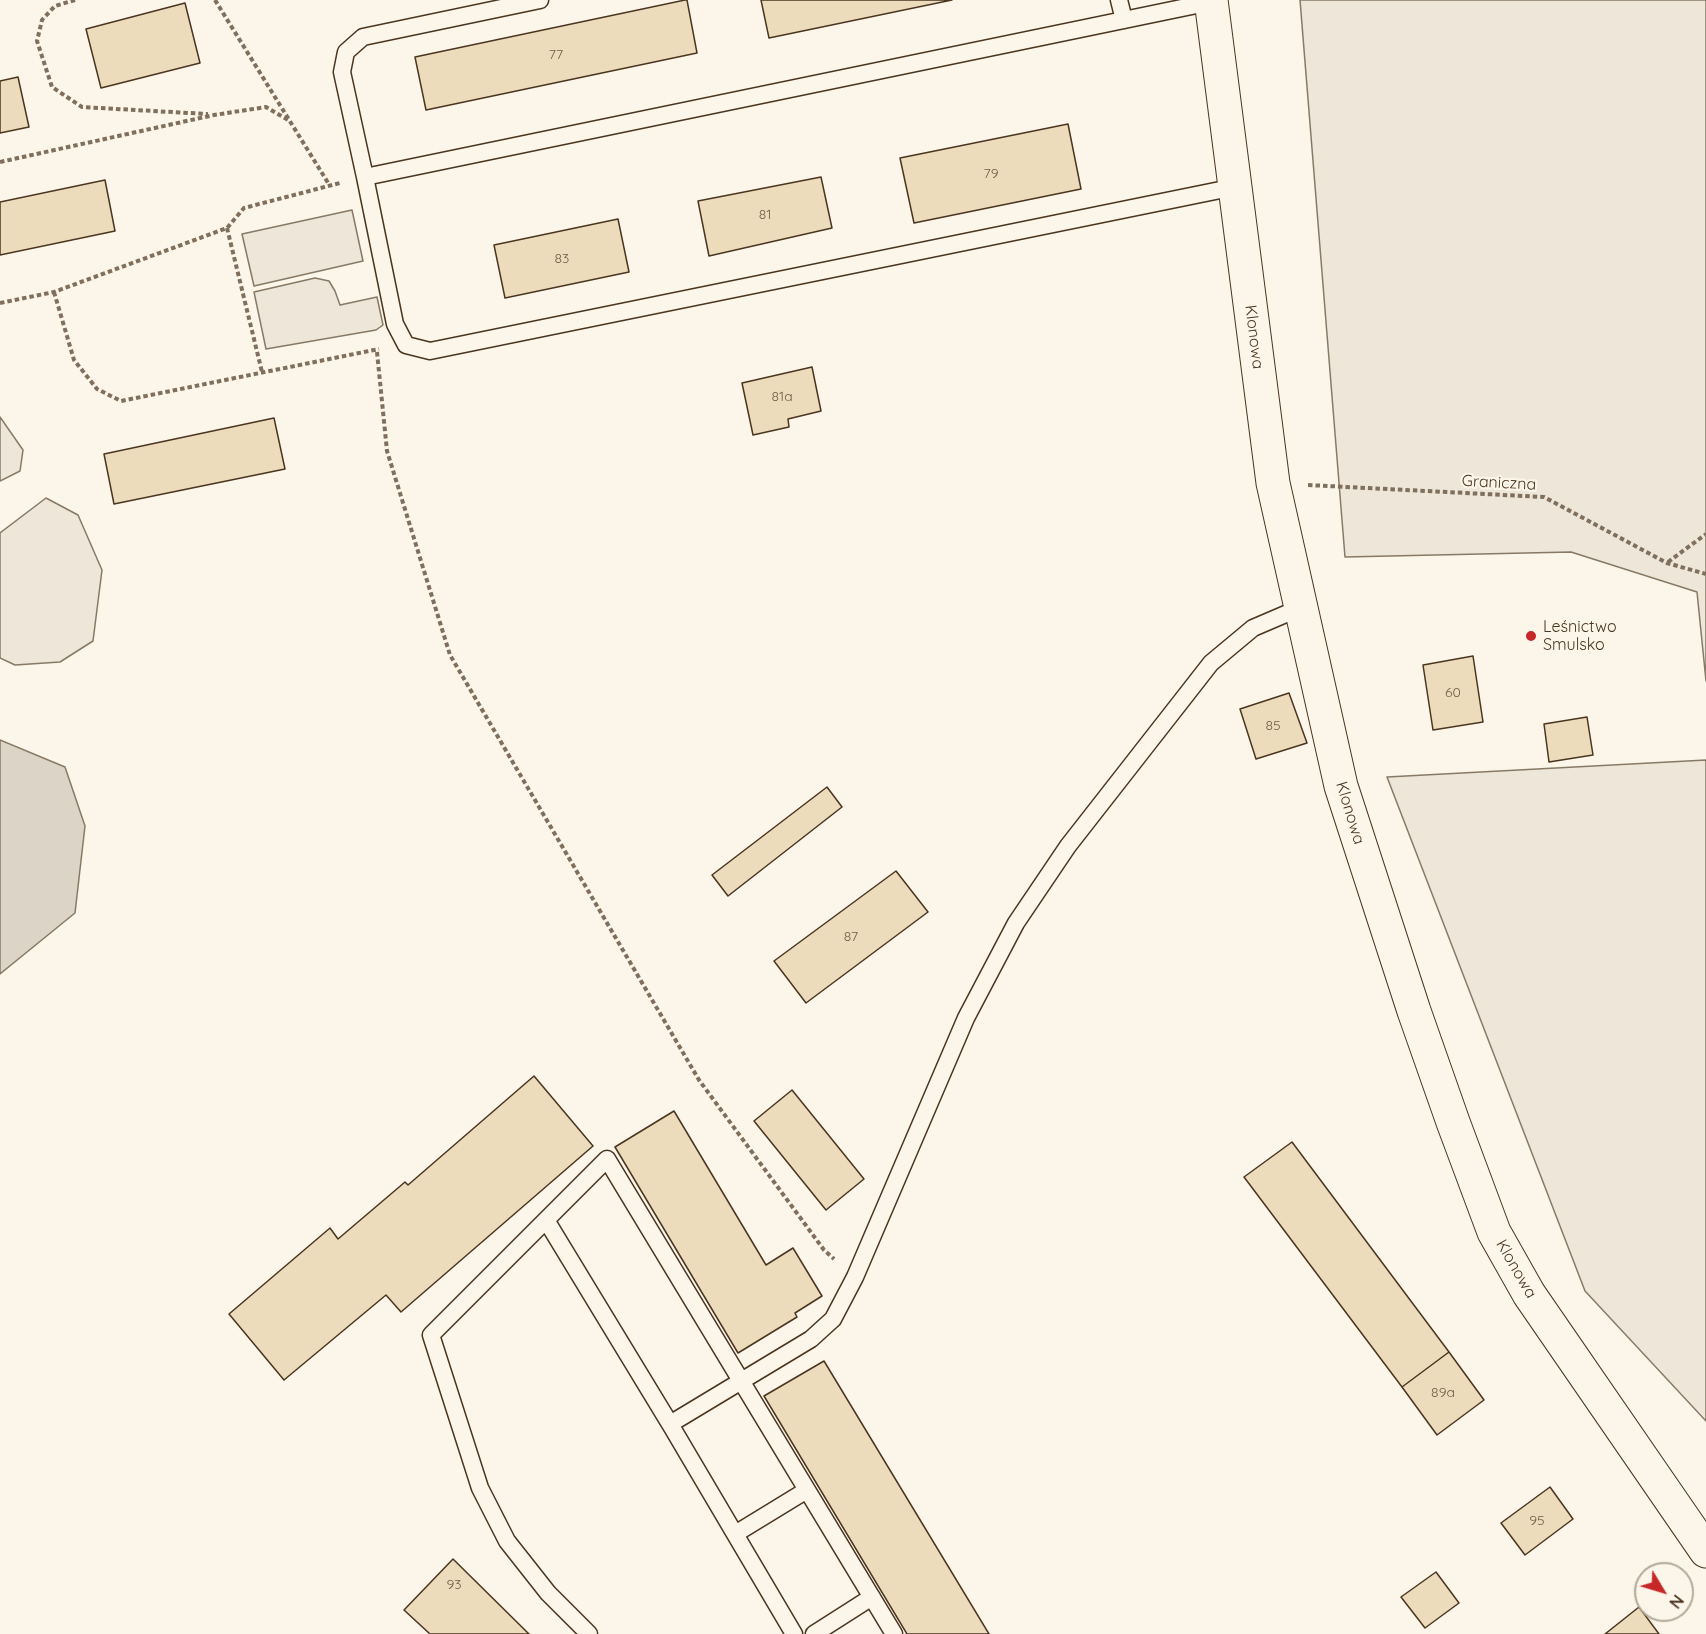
<!DOCTYPE html>
<html>
<head>
<meta charset="utf-8">
<style>
	body { margin:0 }
	#map { position:relative; width:1706px; height:1634px; overflow:hidden; background:#fbf6e9; font-family:Quicksand,sans-serif }
	canvas { display:block }
	.north { position:absolute; left:1634px; top:1562px; width:60px; height:60px; box-sizing:border-box; background:#fbf6e9; border:2px solid #b4a999; border-radius:50%; rotate:128deg; font-size:16px; font-weight:700; line-height:24px; text-align:center; color:#4a3520 }
	.north::after { content:''; display:block; margin:auto; width:21px; height:27px; background:#c62828; clip-path:polygon(50% 0,100% 100%,50% 72%,0 100%) }
</style>
</head>
<body>
<div id="map">
<canvas width="1706" height="1634"></canvas>
<div class="north">N</div>
</div>
<script>
const context = document.querySelector('canvas').getContext('2d');
context.lineJoin = 'round';
function fill(path, color) {
  context.fillStyle = color;
  context.fill(path, 'evenodd');
}
function stroke(path, color, width, dash) {
  context.strokeStyle = color;
  context.lineWidth = width;
  context.lineCap = dash ? 'butt' : 'round';
  context.setLineDash(dash || []);
  context.stroke(path);
}
function write(font, color, halo, rows, align = 'center') {
  context.font = font + ' Quicksand,sans-serif';
  context.lineWidth = 4.5;
  context.setLineDash([]);
  context.textBaseline = 'middle';
  context.strokeStyle = halo;
  context.fillStyle = color;
  for (const [text, x, y, turn = 0] of rows) {
    context.save();
    context.translate(x, y);
    context.rotate((+turn || 0) * Math.PI / 180);
    context.textAlign = isNaN(turn) ? turn : align;
    if (halo) context.strokeText(text, 0, 0);
    context.fillText(text, 0, 0);
    context.restore();
  }
}
const green = new Path2D(`
	M1300,0H1706V681L1697,592L1571,552L1345,557Z
	M352,210L363,261L254,286L242,234Z
	M315,278L329,281L335,291L340,305L377,297L383,325L376,330L266,349L254,292Z
	M0,417L23,450L20,471L0,481Z
	M46,498L78,515L102,570L93,641L60,662L15,665L0,658V533Z
	M1706,760V1421L1585,1291L1387,777Z`);
const water = new Path2D(`
	M0,740L65,767L85,826L75,913L0,974Z`);
const building = new Path2D(`
	M685,0H687L697,53L426,110L415,57Z
	M761,0H952L769,38Z
	M185,3L200,63L101,88L86,29Z
	M18,77L29,127L0,133V81Z
	M1068,124L1081,189L914,223L900,158Z
	M821,177L832,228L709,256L698,201Z
	M105,180L115,231L0,255V202Z
	M618,219L629,272L505,298L494,245Z
	M812,367L821,411L788,419L789,427L753,435L742,383Z
	M274,418L285,469L114,504L104,454Z
	M1473,656L1483,722L1433,730L1423,665Z
	M1289,693L1307,743L1256,759L1240,709Z
	M1587,717L1593,755L1549,762L1544,724Z
	M827,787L842,807L728,896L712,875Z
	M896,871L928,912L806,1003L774,961Z
	M534,1076L593,1146L401,1312L386,1295L284,1380L229,1314L330,1228L338,1239L405,1182L408,1185Z
	M792,1090L864,1179L826,1210L754,1121Z
	M674,1111L766,1265L793,1248L822,1296L795,1313L797,1317L738,1353L615,1147Z
	M1292,1142L1449,1352L1402,1387L1244,1177Z
	M1449,1352L1484,1400L1437,1435L1402,1387Z
	M824,1361L989,1634H907L764,1396Z
	M1550,1487L1573,1519L1525,1555L1501,1523Z
	M453,1559L529,1634H430L404,1610Z
	M1436,1572L1459,1603L1425,1628L1401,1597Z
	M1639,1607L1659,1634H1605Z`);
const path = new Path2D(`
	M75,0L55,6L42,20L37,41L52,87L82,107L208,114
	M215,0L330,186
	M0,162L214,115L266,107L290,121
	M227,228L262,372
	M54,292L74,360L97,389L121,401L379,349
	M0,303L54,292L227,228L244,208L340,183
	M377,352L387,451L450,655L699,1080L824,1250L834,1259
	M1308,485L1544,497L1667,563L1706,574
	M1668,562L1706,534`);
const service = new Path2D(`
	M1119,0L1124,20
	M1211,2L365,177L395,324L406,345L430,351L1235,187
	M365,177L342,72L346,52L363,37L540,0
	M546,1220L670,1424
	M735,1534L807,1490
	M589,1634L548,1593L507,1541L480,1488L431,1335L607,1159L894,1634
	M794,1634L670,1424L811,1339L833,1319L855,1277L966,1018L1016,923L1068,846L1211,663L1253,628L1302,607
	M814,1634L872,1597`);
const tertiary = new Path2D(`
	M1211,0L1273,483L1341,786L1414,1011L1453,1122L1494,1232L1529,1294L1706,1551`);
const markers = [
	[1531,636,6,"#c62828"]
];
const numberNames = [
	["77",556,55],
	["79",991,174],
	["81",765,215],
	["83",562,259],
	["81a",782,397],
	["60",1453,693],
	["85",1273,726],
	["87",851,937],
	["89a",1443,1393],
	["95",1537,1521],
	["93",454,1585]
];
const streetNames = [
	["Klonowa",1254,337,83],
	["Graniczna",1499,483,3],
	["Klonowa",1350,813,73],
	["Klonowa",1516,1269,60]
];
const poiNames = [
	["Leśnictwo",1543,627],
	["Smulsko",1543,645]
];
fill(green, '#ede6d9');
stroke(green, '#887966', 1.5);
fill(water, '#dcd4c6');
stroke(water, '#887966', 1.5);
fill(building, '#ecdcbc');
stroke(building, '#4a3520', 1.5);
stroke(service, '#4a3520', 19);
stroke(tertiary, '#4a3520', 35);
stroke(path, '#7f6f5c', 4, [4.5, 3]);
stroke(service, '#fbf6e9', 16);
stroke(tertiary, '#fbf6e9', 33);
for (const [x, y, r, color] of markers) {
  const dot = new Path2D();
  dot.arc(x, y, r, 0, 2 * Math.PI);
  context.fillStyle = color;
  context.fill(dot);
  stroke(dot, '#fbf6e9', 2);
}
write('14px', '#725f47', null, numberNames);
write('16px', '#4a3520', '#fbf6e9', streetNames);
write('16px', '#4a3520', '#fbf6e9', poiNames, 'left');
</script>
</body>
</html>
